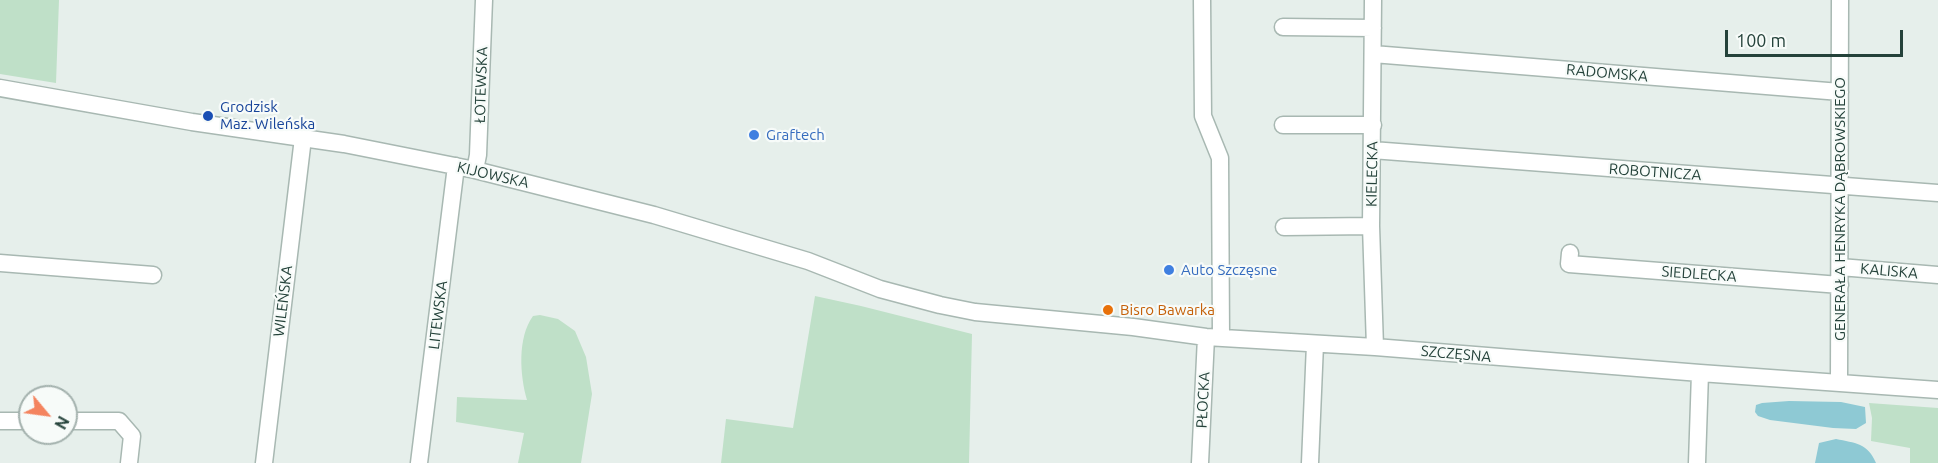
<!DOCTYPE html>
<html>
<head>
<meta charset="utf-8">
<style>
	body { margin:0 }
	#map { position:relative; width:1938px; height:463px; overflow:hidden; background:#e6efeb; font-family:Ubuntu,sans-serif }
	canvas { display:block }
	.north { position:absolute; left:18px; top:385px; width:60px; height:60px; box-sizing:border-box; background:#f7fbf9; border:2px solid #a3b1ad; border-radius:50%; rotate:119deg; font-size:16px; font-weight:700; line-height:24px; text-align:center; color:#24423a }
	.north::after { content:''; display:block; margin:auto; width:21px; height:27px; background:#f4845f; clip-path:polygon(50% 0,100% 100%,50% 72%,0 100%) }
	.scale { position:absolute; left:1725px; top:30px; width:178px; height:27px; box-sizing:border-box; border:3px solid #24423a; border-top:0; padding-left:8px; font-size:18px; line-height:21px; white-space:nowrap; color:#24423a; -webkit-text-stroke:4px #f7fbf9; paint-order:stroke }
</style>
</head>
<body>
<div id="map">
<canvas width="1938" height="463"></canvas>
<div class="north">N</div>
<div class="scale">100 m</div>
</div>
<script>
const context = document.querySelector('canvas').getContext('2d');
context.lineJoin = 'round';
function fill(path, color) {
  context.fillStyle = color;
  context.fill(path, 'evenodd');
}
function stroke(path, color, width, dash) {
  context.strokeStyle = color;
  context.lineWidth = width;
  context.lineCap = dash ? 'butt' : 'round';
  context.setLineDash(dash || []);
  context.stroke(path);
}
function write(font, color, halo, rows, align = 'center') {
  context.font = font + ' Ubuntu,sans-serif';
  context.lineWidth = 4.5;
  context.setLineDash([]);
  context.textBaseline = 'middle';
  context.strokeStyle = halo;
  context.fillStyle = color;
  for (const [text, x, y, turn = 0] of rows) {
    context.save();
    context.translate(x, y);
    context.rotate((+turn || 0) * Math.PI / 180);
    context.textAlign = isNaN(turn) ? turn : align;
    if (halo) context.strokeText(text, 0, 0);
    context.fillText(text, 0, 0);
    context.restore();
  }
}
const green = new Path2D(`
	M0,0H59L56,83L0,74Z
	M815,296L861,306L972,334L969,463H721L726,419L793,428Z
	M540,315L558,319L575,331L586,357L592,394L581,463H518L524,433L456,422L457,397L527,400C520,376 517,338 533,316Z
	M1869,403L1938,408V463H1910V448L1871,441L1872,418Z`);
const water = new Path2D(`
	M1789,401L1841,402L1865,407L1866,423L1856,429L1833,428L1770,420L1758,416L1755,412L1756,405L1762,403Z
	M1836,439C1855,443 1868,443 1876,463H1815L1819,443Z`);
const minor = new Path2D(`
	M1202,0L1203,116L1220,158L1221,338
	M1373,0L1371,226L1375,347
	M1283,27L1373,28
	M1373,54L1840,92
	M0,88L192,122L344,144L475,170L654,215L808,261L880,289L940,305L975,312L1133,327L1206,337L1375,347L1700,373L1938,390
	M1283,125H1373
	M1372,150L1938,193
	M475,170L478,155L484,0
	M1284,227L1371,226
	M1570,253L1569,264L1840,285
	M0,263L153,275
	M1840,267L1938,275
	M1839,382L1840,0
	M0,421H30
	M66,421H119L132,436L129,463
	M264,463L303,138
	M419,463L456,166
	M1200,463L1206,337
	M1310,463L1315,344
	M1697,463L1700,373`);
const markers = [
	[208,116,6,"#1a4fb4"],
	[754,135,6,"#3f7fe0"],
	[1169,270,6,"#3f7fe0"],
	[1108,310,6,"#e8710a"]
];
const streetNames = [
	["RADOMSKA",1607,73,5],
	["ŁOTEWSKA",481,85,-88],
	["ROBOTNICZA",1655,172,4],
	["KIELECKA",1372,174,-89],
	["KIJOWSKA",493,175,13],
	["GENERAŁA HENRYKA DĄBROWSKIEGO",1840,209,-90],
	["KALISKA",1889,271,5],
	["SIEDLECKA",1699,274,4],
	["WILEŃSKA",283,301,-83],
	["LITEWSKA",438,315,-83],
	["SZCZĘSNA",1456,354,5],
	["PŁOCKA",1203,400,-87]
];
const transitNames = [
	["Grodzisk",220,107],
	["Maz. Wileńska",220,124]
];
const shopNames = [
	["Graftech",766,135],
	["Auto Szczęsne",1181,270]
];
const foodNames = [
	["Bisro Bawarka",1120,310]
];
fill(green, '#bfe0c8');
fill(water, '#8ec9d4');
stroke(minor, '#a8b8b2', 19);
stroke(minor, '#fff', 16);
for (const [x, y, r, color] of markers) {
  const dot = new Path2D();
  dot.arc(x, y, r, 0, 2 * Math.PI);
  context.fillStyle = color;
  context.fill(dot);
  stroke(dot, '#f7fbf9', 2);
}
write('15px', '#24423a', '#f7fbf9', streetNames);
write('15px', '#164399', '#f7fbf9', transitNames, 'left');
write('15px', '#366cbe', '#f7fbf9', shopNames, 'left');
write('15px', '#c56008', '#f7fbf9', foodNames, 'left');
</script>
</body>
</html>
